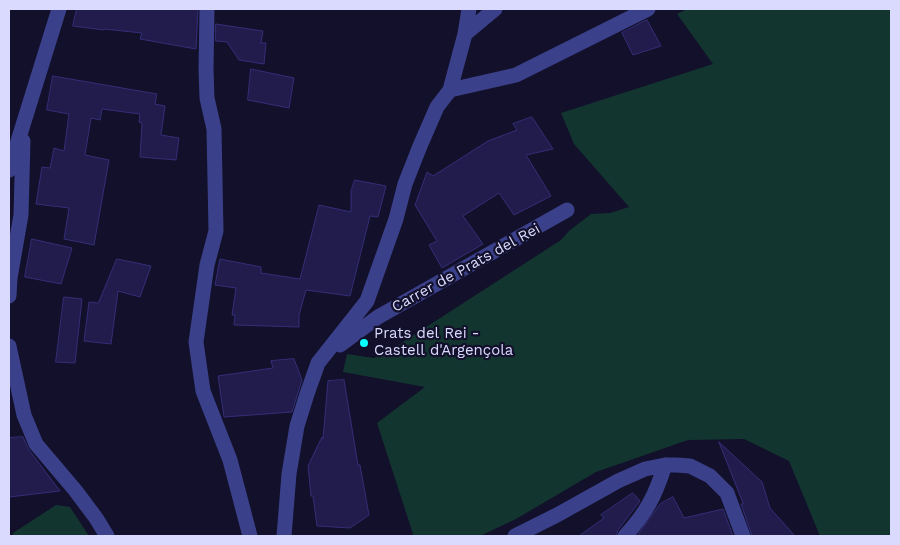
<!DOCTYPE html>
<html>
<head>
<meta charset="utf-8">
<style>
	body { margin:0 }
	#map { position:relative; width:900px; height:545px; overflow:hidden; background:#12102a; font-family:"Work Sans",sans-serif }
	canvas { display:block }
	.frame { position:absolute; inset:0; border:10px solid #dadaff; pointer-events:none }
</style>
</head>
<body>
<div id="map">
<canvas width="900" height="545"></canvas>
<div class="frame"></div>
</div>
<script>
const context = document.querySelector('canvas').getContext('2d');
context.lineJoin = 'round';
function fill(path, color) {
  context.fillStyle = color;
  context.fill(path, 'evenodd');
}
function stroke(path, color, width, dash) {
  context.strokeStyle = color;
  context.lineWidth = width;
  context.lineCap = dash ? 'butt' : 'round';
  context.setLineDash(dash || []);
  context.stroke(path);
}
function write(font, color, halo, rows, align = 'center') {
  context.font = font + ' "Work Sans",sans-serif';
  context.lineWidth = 4.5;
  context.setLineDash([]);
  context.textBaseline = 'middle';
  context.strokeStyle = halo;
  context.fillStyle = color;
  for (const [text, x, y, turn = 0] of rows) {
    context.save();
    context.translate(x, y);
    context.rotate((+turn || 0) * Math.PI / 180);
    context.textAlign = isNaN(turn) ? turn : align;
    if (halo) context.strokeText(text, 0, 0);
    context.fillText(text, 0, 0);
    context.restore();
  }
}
const green = new Path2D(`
	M687,9H891V536H820L789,461L744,439L688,440L596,472L516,519L480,536H411L413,534L377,423L425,387L343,372L347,354L374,358L389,351L561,240L569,231L591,214L610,213L629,207L574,144L561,113L713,64L677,14Z
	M56,505L70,507L89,536H13V533Z`);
const building = new Path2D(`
	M77,9H198L196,49L140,39L142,33L104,29V30L73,26Z
	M647,20L661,46L633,55L622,33Z
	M216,24L263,31L261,43H266L264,64L239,60L227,42L216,41Z
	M251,69L294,78L289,108L248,100Z
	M53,76L157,94L155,104L165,106L161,135L179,138L176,160L140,157L142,123L139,122L140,114L102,109L100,120L91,118L85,155L109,160L94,245L64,239L69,208L36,204L42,167L50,168L54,148L64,151L69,114L47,110Z
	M532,117L553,149L526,155L551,196L514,215L499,193L463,216L483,244L442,268L429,245L437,241L415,205L427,172L433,176L488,141L517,130L513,124Z
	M355,180L386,186L378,217L370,216L350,296L306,290L299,315V327L234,325L235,315H232L236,288L215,285L220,259L261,267V273L300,279L319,205L351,212V191Z
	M32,239L72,248L61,284L25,277Z
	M117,259L151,266L140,297L118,291L111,344L84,341L89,302L98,303Z
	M64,297L82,299L75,363L56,362Z
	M294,359L302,380L292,412L224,417L218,376L273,368L271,361Z
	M344,380L358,465H360L369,515L350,528L317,526L313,496H311L308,466L322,437L323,439L328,381Z
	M23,437L29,450L60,491L9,497V438Z
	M719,442L762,482L770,508L795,536H752L741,504H743Z
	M633,493L640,501L618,530L616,536H579L604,518L601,515Z
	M673,497L684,518L723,509L733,536H637L660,504Z`);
const street = new Path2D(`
	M207,9L206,69L207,98L214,129L216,231L207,265L196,342L203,391L230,460L250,536
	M465,34L495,9
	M450,90L516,75L648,9
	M9,170L59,9
	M9,296L10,278L21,215L23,141
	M340,345L378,317L567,210
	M9,346L24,415L36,444L75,490L96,518L107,536
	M284,536L289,474L297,426L307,394L318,363L367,301L396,219L405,184L420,146L437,107L450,90L465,34L469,9
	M515,536L557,515L618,481L645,469L665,465H676L690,466L710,476L727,493L743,536
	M625,536C647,512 655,496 665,465`);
const markers = [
	[364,343,5,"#06ffff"]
];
const streetNames = [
	["Carrer de Prats del Rei",466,268,-29]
];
const poiNames = [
	["Prats del Rei -",374,334],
	["Castell d'Argençola",374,351]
];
fill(green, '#133530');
fill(building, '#211c4c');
stroke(building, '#352e78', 1);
stroke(street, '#3b408a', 15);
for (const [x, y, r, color] of markers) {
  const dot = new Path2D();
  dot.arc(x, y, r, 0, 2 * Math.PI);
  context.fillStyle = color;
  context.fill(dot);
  stroke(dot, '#12102a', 2);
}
write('15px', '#dadaff', '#12102a', streetNames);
write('15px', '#dadaff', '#12102a', poiNames, 'left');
</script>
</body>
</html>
